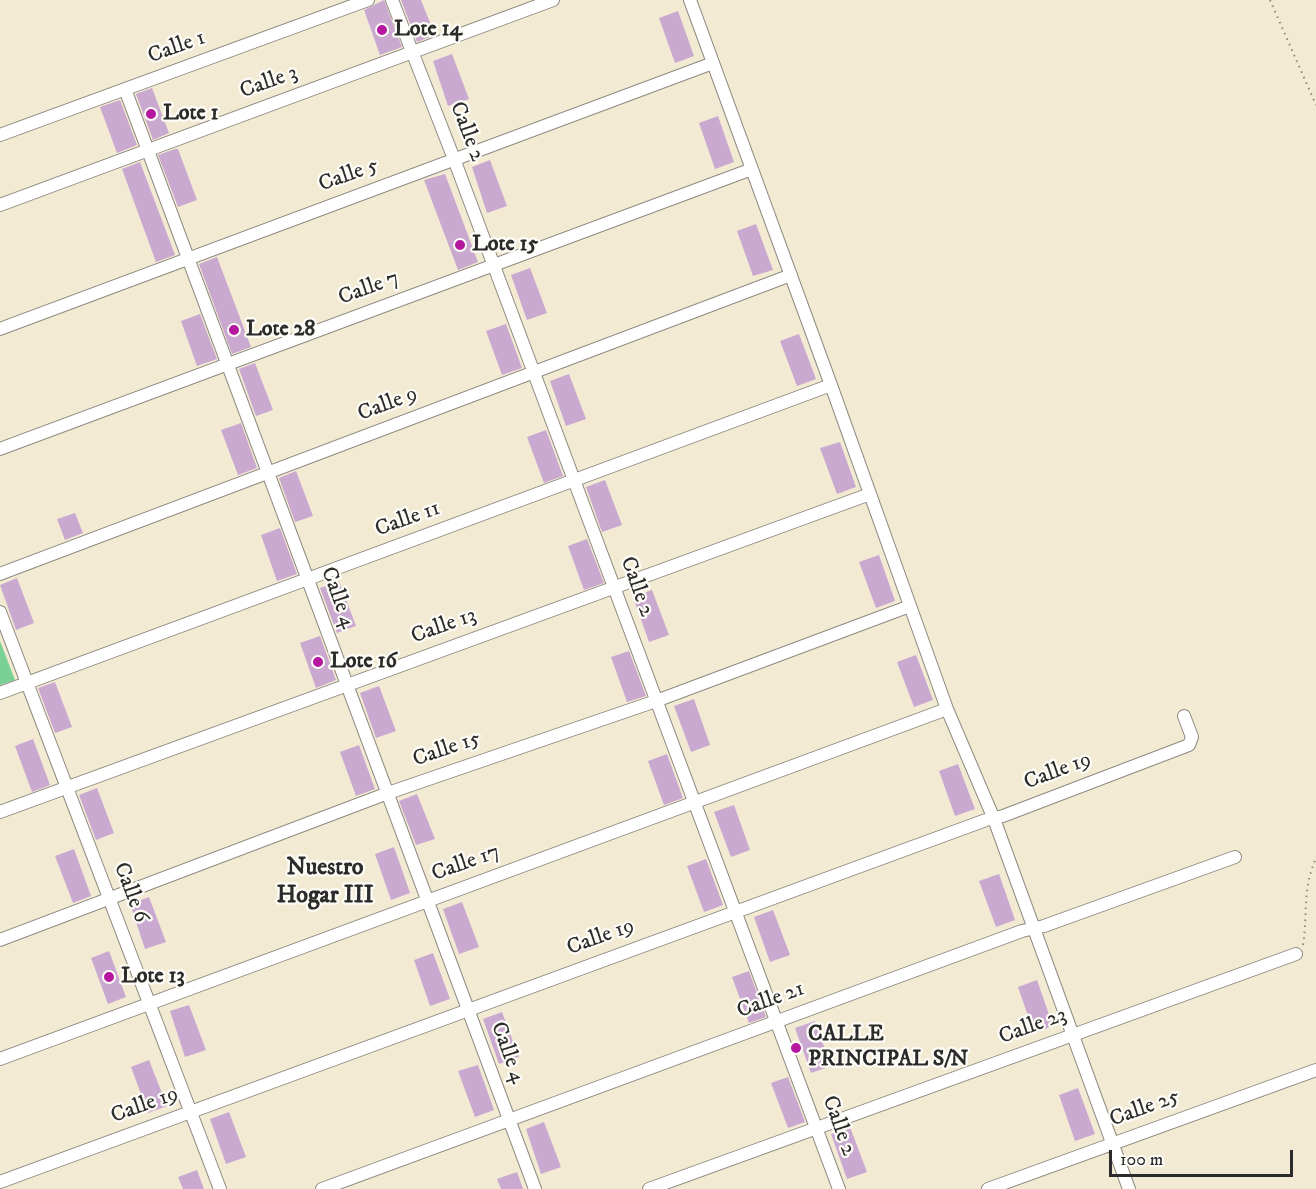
<!DOCTYPE html>
<html>
<head>
<meta charset="utf-8">
<style>
	body { margin:0 }
	#map { position:relative; width:1316px; height:1189px; overflow:hidden; background:#f3ead4; font-family:"IM FELL DW Pica",serif }
	canvas { display:block }
	.scale { position:absolute; left:1109px; top:1150px; width:184px; height:27px; box-sizing:border-box; border:3px solid #2b2b2b; border-top:0; padding-left:8px; font-size:18px; line-height:21px; white-space:nowrap; color:#2b2b2b; -webkit-text-stroke:4px #fdfcf7; paint-order:stroke }
</style>
</head>
<body>
<div id="map">
<canvas width="1316" height="1189"></canvas>
<div class="scale">100 m</div>
</div>
<script>
const context = document.querySelector('canvas').getContext('2d');
context.lineJoin = 'round';
function fill(path, color) {
  context.fillStyle = color;
  context.fill(path, 'evenodd');
}
function stroke(path, color, width, dash) {
  context.strokeStyle = color;
  context.lineWidth = width;
  context.lineCap = dash ? 'butt' : 'round';
  context.setLineDash(dash || []);
  context.stroke(path);
}
function write(font, color, halo, rows, align = 'center') {
  context.font = font + ' "IM FELL DW Pica",serif';
  context.lineWidth = 4.5;
  context.setLineDash([]);
  context.textBaseline = 'middle';
  context.strokeStyle = halo;
  context.fillStyle = color;
  for (const [text, x, y, turn = 0] of rows) {
    context.save();
    context.translate(x, y);
    context.rotate((+turn || 0) * Math.PI / 180);
    context.textAlign = isNaN(turn) ? turn : align;
    if (halo) context.strokeText(text, 0, 0);
    context.fillText(text, 0, 0);
    context.restore();
  }
}
const green = new Path2D(`
	M0,641L15,680L0,685Z`);
const building = new Path2D(`
	M384,0L402,47L380,55L364,10Z
	M401,0H421L435,35L417,42Z
	M678,11L694,56L675,63L659,18Z
	M452,54L469,99L448,106L433,61Z
	M152,88L169,133L153,140L136,94Z
	M120,100L137,145L117,153L100,107Z
	M718,116L734,162L715,169L699,123Z
	M175,149H178L197,200L178,207L158,155Z
	M490,160L507,206L487,213L472,167Z
	M140,162L175,255L156,262L122,169Z
	M445,174L478,262L458,270L424,180Z
	M756,224L773,270L753,276L737,231Z
	M217,257L251,347L232,354L199,264Z
	M530,268L547,313L527,320L511,275Z
	M200,314L217,359L197,366L181,321Z
	M506,324L522,368L502,375L486,331Z
	M799,334L816,379L797,386L780,341Z
	M255,363L273,410L256,416L239,369Z
	M569,374L586,419L566,426L550,381Z
	M241,423L257,468L238,475L221,430Z
	M546,430L563,476L544,483L527,437Z
	M840,442L856,487L837,494L820,448Z
	M296,471L313,516L295,522L279,478Z
	M605,480L622,525L602,532L586,487Z
	M75,513L83,533L65,540L57,519Z
	M280,528L297,574L277,581L261,535Z
	M587,539L604,583L584,590L568,546Z
	M879,555L895,601L876,608L859,562Z
	M17,578L34,623L16,630L0,585Z
	M339,581L356,626L337,633L320,588Z
	M652,590L669,635L649,642L633,597Z
	M320,636L336,680L316,688L300,643Z
	M629,651L646,696L627,702L611,657Z
	M916,655L933,700L914,707L897,662Z
	M55,682L72,727L55,733L38,688Z
	M379,686L396,731L376,738L360,693Z
	M694,699L710,745L691,752L674,706Z
	M33,739L50,785L32,792L15,746Z
	M359,745L375,789L356,796L340,752Z
	M667,754L683,798L664,805L648,761Z
	M958,764L975,809L955,816L939,771Z
	M97,788L114,833L96,840L79,795Z
	M417,794L435,839L416,845L399,801Z
	M734,805L750,850L731,857L714,812Z
	M394,847L410,893L391,900L375,854Z
	M74,849L91,896L73,903L55,856Z
	M706,859L723,905L704,912L687,866Z
	M999,874L1015,920L996,927L979,881Z
	M149,897L166,942L145,949L130,904Z
	M462,902L479,947L459,954L443,909Z
	M773,910L790,955L770,962L754,917Z
	M109,951L126,997L108,1004L91,958Z
	M433,953L450,999L430,1006L414,960Z
	M749,971L766,1017L749,1023L732,977Z
	M1037,980L1053,1026L1034,1033L1018,987Z
	M189,1005L206,1050L185,1057L170,1011Z
	M502,1012L519,1057L499,1064L483,1019Z
	M815,1021L831,1066L811,1073L795,1028Z
	M149,1060L167,1106L148,1113L131,1067Z
	M478,1065L494,1110L475,1117L458,1071Z
	M788,1077L805,1122L788,1128L771,1083Z
	M1078,1088L1095,1134L1075,1141L1059,1095Z
	M229,1112L246,1157L226,1164L210,1119Z
	M544,1122L561,1167L541,1174L526,1129Z
	M850,1127L867,1172L847,1179L831,1134Z
	M197,1170L204,1189H183L178,1177Z
	M517,1172L523,1189H501L497,1179Z`);
const path = new Path2D(`
	M1270,0L1316,105
	M1303,945C1308,912 1302,890 1316,858`);
const minor = new Path2D(`
	M392,0L454,159L839,1189
	M690,0L831,385L947,709L994,819L1129,1189
	M125,89L535,1189
	M0,135L368,0
	M0,205L553,0
	M0,329L713,63
	M0,449L752,169
	M0,574L791,275
	M0,612L220,1189
	M0,693L831,385
	M0,812L870,494
	M0,940L388,793L656,701L910,606
	M0,1059L947,709
	M0,1182L986,820L1003,816L1189,745L1192,737L1184,716
	M322,1189L1022,931L1044,926L1235,857
	M649,1189L1296,954
	M988,1189L1316,1070`);
const markers = [
	[382,30,6,"#b5179e"],
	[151,114,6,"#b5179e"],
	[460,245,6,"#b5179e"],
	[234,330,6,"#b5179e"],
	[318,662,6,"#b5179e"],
	[109,977,6,"#b5179e"],
	[796,1048,6,"#b5179e"]
];
const poiNames = [
	["Lote 14",394,30],
	["Lote 1",163,114],
	["Lote 15",472,245],
	["Lote 28",246,330],
	["Lote 16",330,662],
	["Lote 13",121,977],
	["CALLE",808,1035],
	["PRINCIPAL S/N",808,1060]
];
const streetNames = [
	["Calle 1",177,48,-20],
	["Calle 3",269,83,-20],
	["Calle 2",466,132,69],
	["Calle 5",349,176,-20],
	["Calle 7",369,289,-20],
	["Calle 9",388,405,-21],
	["Calle 11",408,520,-20],
	["Calle 2",636,587,70],
	["Calle 4",337,598,70],
	["Calle 13",444,627,-20],
	["Calle 15",447,750,-19],
	["Calle 19",1058,772,-21],
	["Calle 17",466,864,-20],
	["Calle 6",130,893,69],
	["Calle 19",601,938,-20],
	["Calle 21",771,1001,-20],
	["Calle 23",1033,1027,-20],
	["Calle 4",507,1053,70],
	["Calle 19",145,1106,-20],
	["Calle 25",1145,1109,-20],
	["Calle 2",838,1126,70]
];
const neighbourhoodNames = [
	["Nuestro",325,869],
	["Hogar III",325,897]
];
fill(green, '#7ad195');
fill(building, '#caa9d1');
stroke(minor, '#8f8a80', 14);
stroke(path, '#8f8a80', 2, [1.5, 4.5]);
stroke(minor, '#fff', 12);
for (const [x, y, r, color] of markers) {
  const dot = new Path2D();
  dot.arc(x, y, r, 0, 2 * Math.PI);
  context.fillStyle = color;
  context.fill(dot);
  stroke(dot, '#fdfcf7', 2);
}
write('bold 22px', '#2b2b2b', '#fdfcf7', poiNames, 'left');
write('22px', '#2b2b2b', '#fdfcf7', streetNames);
write('bold 24px', '#2b2b2b', '#fdfcf7', neighbourhoodNames);
</script>
</body>
</html>
